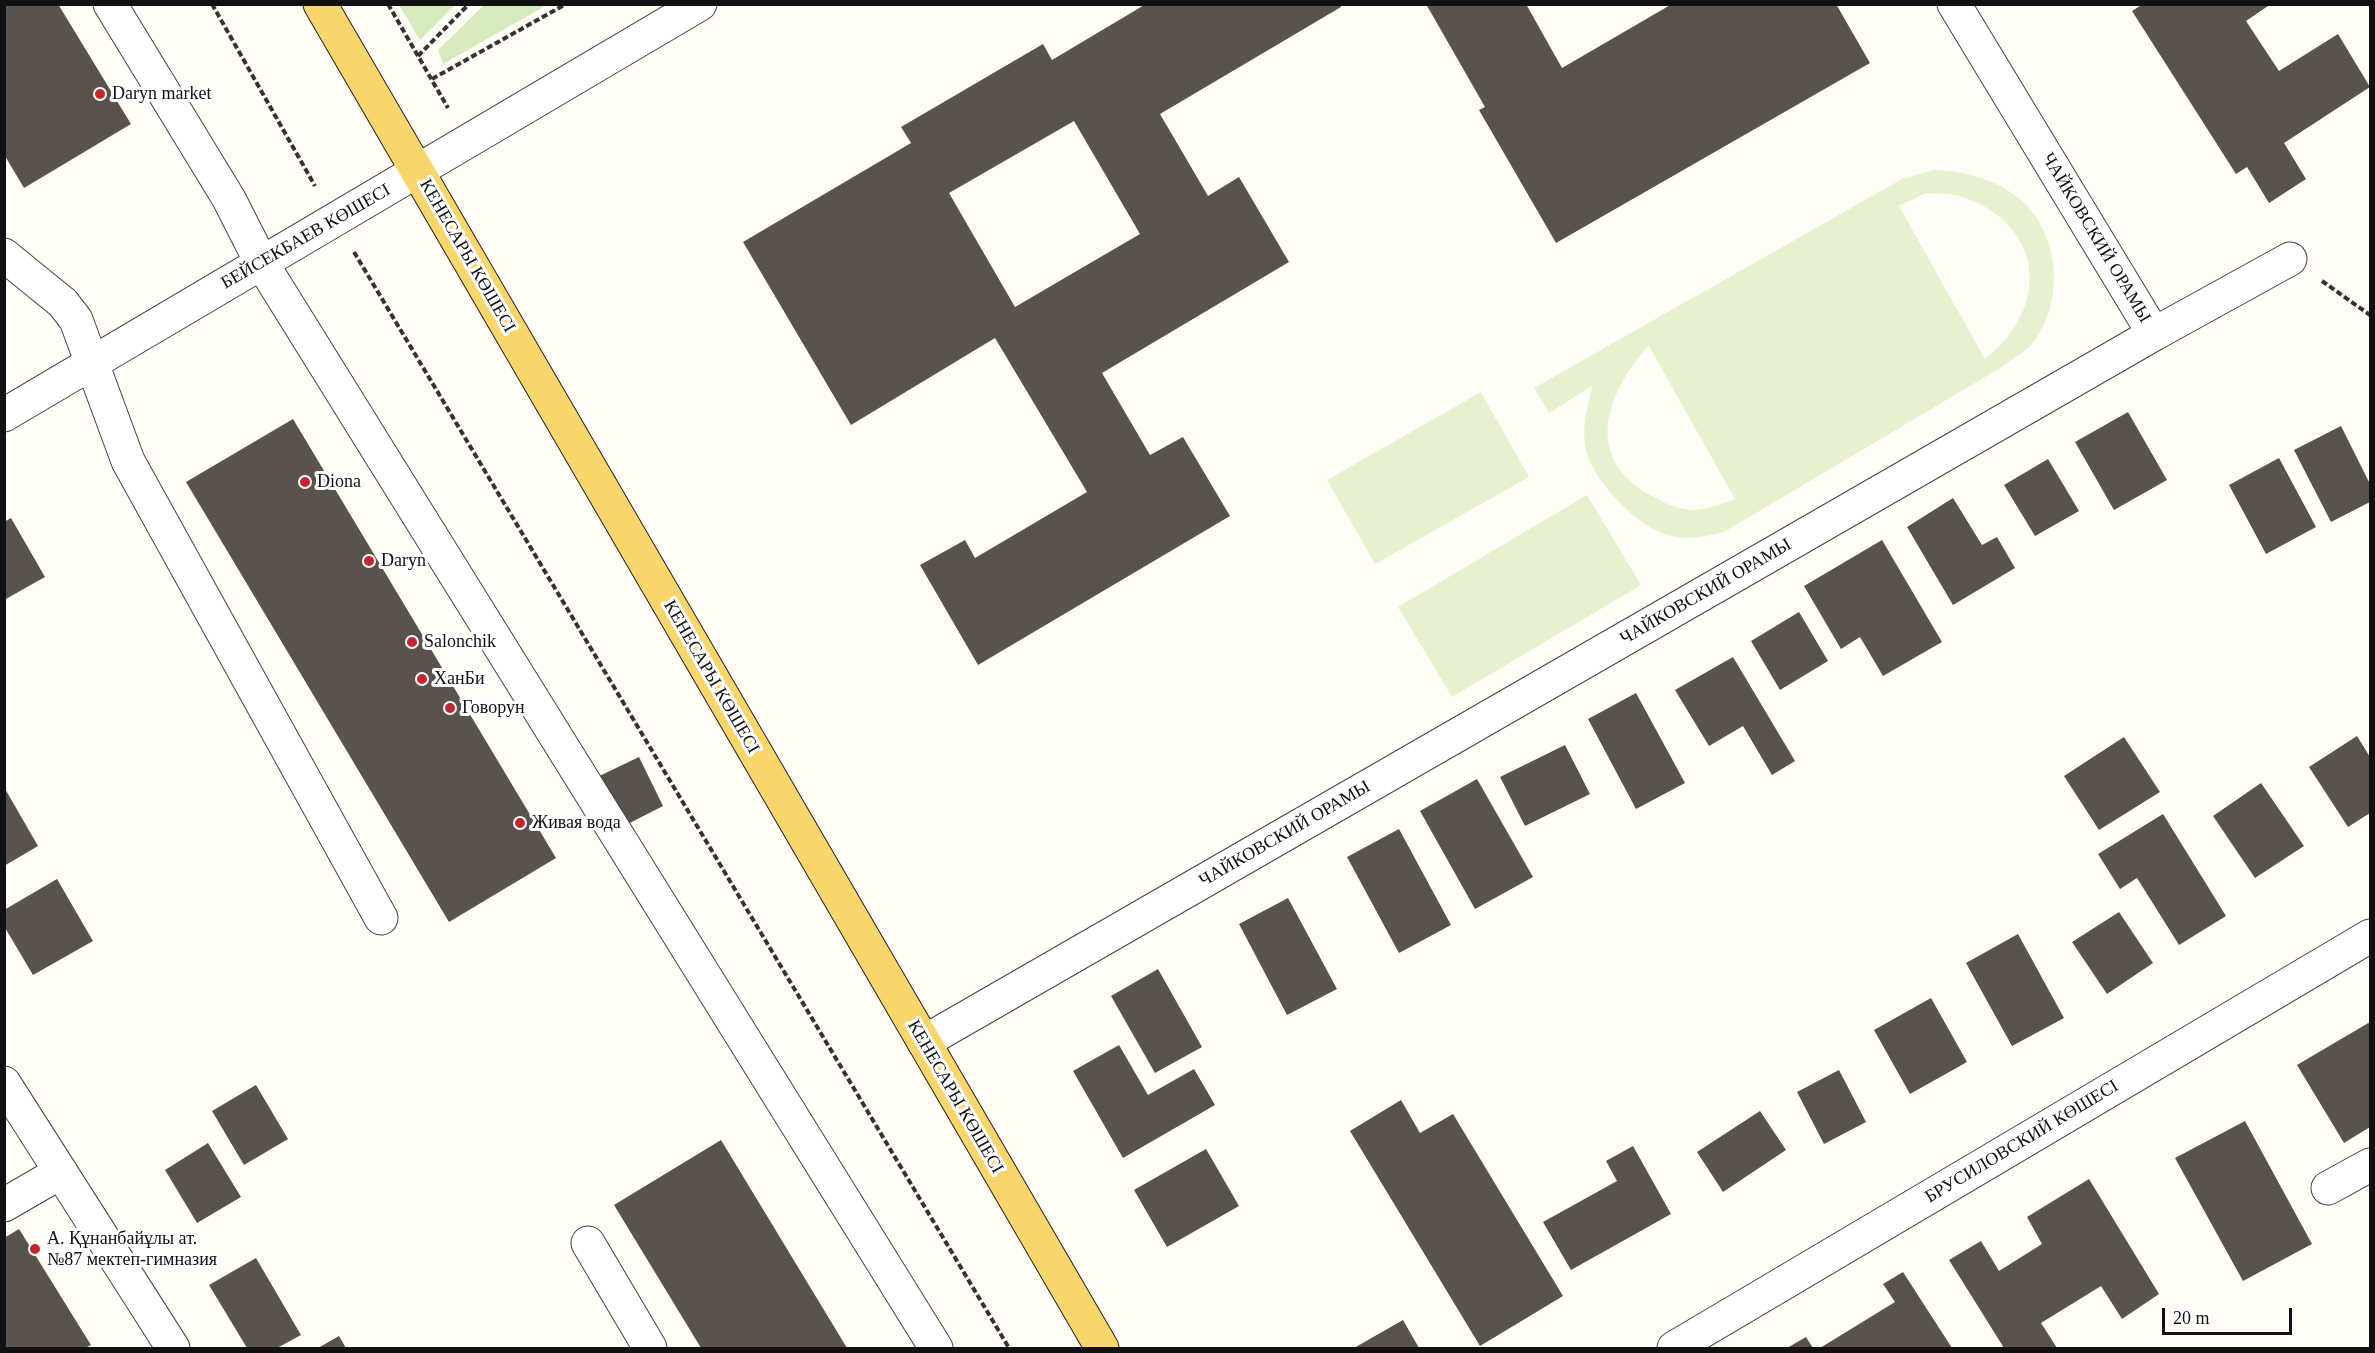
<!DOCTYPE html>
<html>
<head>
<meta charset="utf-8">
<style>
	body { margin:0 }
	#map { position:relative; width:2375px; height:1353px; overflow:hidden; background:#fffdf5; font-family:Georgia,serif }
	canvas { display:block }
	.frame { position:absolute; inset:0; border:6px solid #111; pointer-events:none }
	.scale { position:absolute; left:2162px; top:1308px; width:130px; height:27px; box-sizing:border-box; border:3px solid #111; border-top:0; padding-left:8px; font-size:18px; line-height:21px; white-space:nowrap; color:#111; -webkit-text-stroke:4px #fff; paint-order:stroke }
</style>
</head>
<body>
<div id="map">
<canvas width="2375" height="1353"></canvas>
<div class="frame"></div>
<div class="scale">20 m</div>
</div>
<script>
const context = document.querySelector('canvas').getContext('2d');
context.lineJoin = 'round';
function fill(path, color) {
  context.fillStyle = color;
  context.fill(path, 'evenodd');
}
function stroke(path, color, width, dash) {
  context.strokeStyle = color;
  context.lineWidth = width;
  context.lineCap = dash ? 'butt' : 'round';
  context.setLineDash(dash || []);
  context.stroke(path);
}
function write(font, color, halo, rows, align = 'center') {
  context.font = font + ' Georgia,serif';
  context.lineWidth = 6;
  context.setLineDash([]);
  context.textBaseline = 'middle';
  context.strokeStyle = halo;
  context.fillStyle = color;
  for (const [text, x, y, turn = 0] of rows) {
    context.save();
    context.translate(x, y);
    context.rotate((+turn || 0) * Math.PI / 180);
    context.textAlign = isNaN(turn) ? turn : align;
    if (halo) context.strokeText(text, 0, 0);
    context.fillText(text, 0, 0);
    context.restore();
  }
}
const green = new Path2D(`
	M399,5H455L420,40Z
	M484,5H547L443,64L438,50Z`);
const pitch = new Path2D(`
	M1934,170C1963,171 1992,178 2016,196C2061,230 2066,303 2031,345C2023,353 2011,360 2002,367L1724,532C1704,537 1685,541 1665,534C1634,524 1590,478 1585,445C1582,424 1588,407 1592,386L1549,413L1534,388L1902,179ZM1926,193C1937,194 1949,193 1959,196C2044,222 2052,307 1985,359L1899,206ZM1648,346H1649L1735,499C1698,513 1686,515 1652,496C1582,459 1606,394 1648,346Z
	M1481,392L1529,477L1375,564L1327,480Z
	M1587,495L1641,585L1452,697L1398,607Z`);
const building = new Path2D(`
	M5,4H58L131,124L24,188L5,156Z
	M1146,4H1340L1341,7L1160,114L1208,196L1239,177L1289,262L1102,373L1150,455L1183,437L1230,516L978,665L920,565L965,540L975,558L1087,492L995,338L851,425L743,242L911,143L901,127L1043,44L1052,60ZM1074,121L1140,234L1015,307L949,193Z
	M1426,4H1526L1562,68L1672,4H1836L1870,63L1556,243L1479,110L1485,107Z
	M2143,4H2271L2246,21L2279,71L2338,34L2370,87L2284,143L2306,179L2269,203L2247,167L2236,174L2132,11Z
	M2128,412L2167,480L2114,510L2075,442Z
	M293,419L556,858L449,922L186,482Z
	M2341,426L2370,484V502L2331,522L2294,450Z
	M2279,458L2316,527L2266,554L2229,485Z
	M2048,459L2079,511L2035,536L2004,485Z
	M1953,498L1982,545L1997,537L2015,568L1953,605L1907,527Z
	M11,518L45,577L4,600V522Z
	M1882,540L1942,642L1883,676L1860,637L1841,649L1804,586Z
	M1799,612L1828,661L1780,690L1751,641Z
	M1733,657L1795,761L1772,775L1743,726L1709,746L1675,690Z
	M1636,693L1685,783L1636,809L1588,719Z
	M2357,736L2370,757V813L2348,827L2309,767Z
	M2124,737L2160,792L2099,830L2064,776Z
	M1565,745L1590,794L1525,826L1500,777Z
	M639,757L663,806L616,830L591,780Z
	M1477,779L1533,877L1475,909L1420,811Z
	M2261,783L2304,846L2255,878L2213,816Z
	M4,787L38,846L4,866Z
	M2163,814L2226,916L2179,945L2137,878L2120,889L2098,854Z
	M1399,829L1451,925L1399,953L1347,857Z
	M57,879L93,941L33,975L4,926V910Z
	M1288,898L1337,989L1287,1015L1239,924Z
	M2119,912L2153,963L2107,994L2072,942Z
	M2018,934L2064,1018L2012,1046L1966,963Z
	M1158,969L1202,1047L1155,1073L1111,996Z
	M1931,998L1967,1062L1910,1094L1874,1030Z
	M2370,1022V1127L2344,1143L2297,1065Z
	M1119,1045L1148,1095L1194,1069L1215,1105L1123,1158L1073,1071Z
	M1839,1070L1866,1122L1824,1144L1797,1092Z
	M256,1085L288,1139L244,1165L212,1111Z
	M1401,1100L1420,1133L1453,1114L1563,1296L1480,1346L1350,1131Z
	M1760,1111L1786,1150L1723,1192L1697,1152Z
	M2245,1121L2312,1244L2243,1281L2175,1158Z
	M721,1140L847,1348H701L614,1205Z
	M208,1143L241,1197L197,1223L165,1170Z
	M1633,1146L1671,1214L1571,1270L1543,1222L1617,1181L1606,1161Z
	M1206,1149L1239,1206L1167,1247L1134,1190Z
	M2089,1179L2159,1294L2122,1319L2101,1286L2041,1323L2057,1348H2004L1949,1260L1981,1241L1999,1271L2042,1244L2027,1217Z
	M19,1229L91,1345L85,1348H4V1238Z
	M256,1258L301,1335L277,1348H247L209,1285Z
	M1903,1272L1952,1348H1820L1895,1302L1883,1284Z
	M1403,1320L1419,1348H1354Z
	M339,1336L346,1348H318Z
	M1806,1337L1813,1348H1787Z`);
const path = new Path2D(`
	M212,4L315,186
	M388,4L448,108
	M418,56L469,4
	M432,79L566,4
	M354,252L1009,1348
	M2322,281L2370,315`);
const minor = new Path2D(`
	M110,4L229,199L261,262L936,1348
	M4,255L63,303L76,320L128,461L381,918
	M2154,334L2290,259
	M4,415L700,4
	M924,1042L2154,334L1954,4
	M4,1083L173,1348
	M2328,1188L2370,1165
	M4,1205L61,1172
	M588,1243L650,1348
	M1674,1348L2370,936`);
const major = new Path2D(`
	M320,4L1102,1348`);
const markers = [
	[100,94,6,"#c4262e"],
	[305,482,6,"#c4262e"],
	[369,561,6,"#c4262e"],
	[412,642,6,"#c4262e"],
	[422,679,6,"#c4262e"],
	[450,708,6,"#c4262e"],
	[520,823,6,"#c4262e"],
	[35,1249,6,"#c4262e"]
];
const poiNames = [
	["Daryn market",112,94],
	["Diona",317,482],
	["Daryn",381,561],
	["Salonchik",424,642],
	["ХанБи",434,679],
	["Говорун",462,708],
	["Живая вода",532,823],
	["А. Құнанбайұлы ат.",47,1239],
	["№87 мектеп-гимназия",47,1260]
];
const streetNames = [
	["БЕЙСЕКБАЕВ КӨШЕСІ",306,237,-30],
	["ЧАЙКОВСКИЙ ОРАМЫ",2096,238,59],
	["КЕНЕСАРЫ КӨШЕСІ",467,256,60],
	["ЧАЙКОВСКИЙ ОРАМЫ",1706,592,-30],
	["КЕНЕСАРЫ КӨШЕСІ",711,677,60],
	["ЧАЙКОВСКИЙ ОРАМЫ",1285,834,-30],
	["КЕНЕСАРЫ КӨШЕСІ",955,1097,60],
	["БРУСИЛОВСКИЙ КӨШЕСІ",2022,1142,-31]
];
fill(green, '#d5ebbd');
fill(pitch, '#e6f2cf');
fill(building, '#5a524d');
stroke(minor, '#444', 35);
stroke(major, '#222', 35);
stroke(path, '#333', 4, [6, 3]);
stroke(minor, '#fff', 33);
stroke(major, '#f9d66b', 33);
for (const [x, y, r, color] of markers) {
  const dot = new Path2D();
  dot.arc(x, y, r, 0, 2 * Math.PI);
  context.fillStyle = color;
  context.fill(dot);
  stroke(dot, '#fff', 2);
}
write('18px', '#111', '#fff', poiNames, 'left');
write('18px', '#111', '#fff', streetNames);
</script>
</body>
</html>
